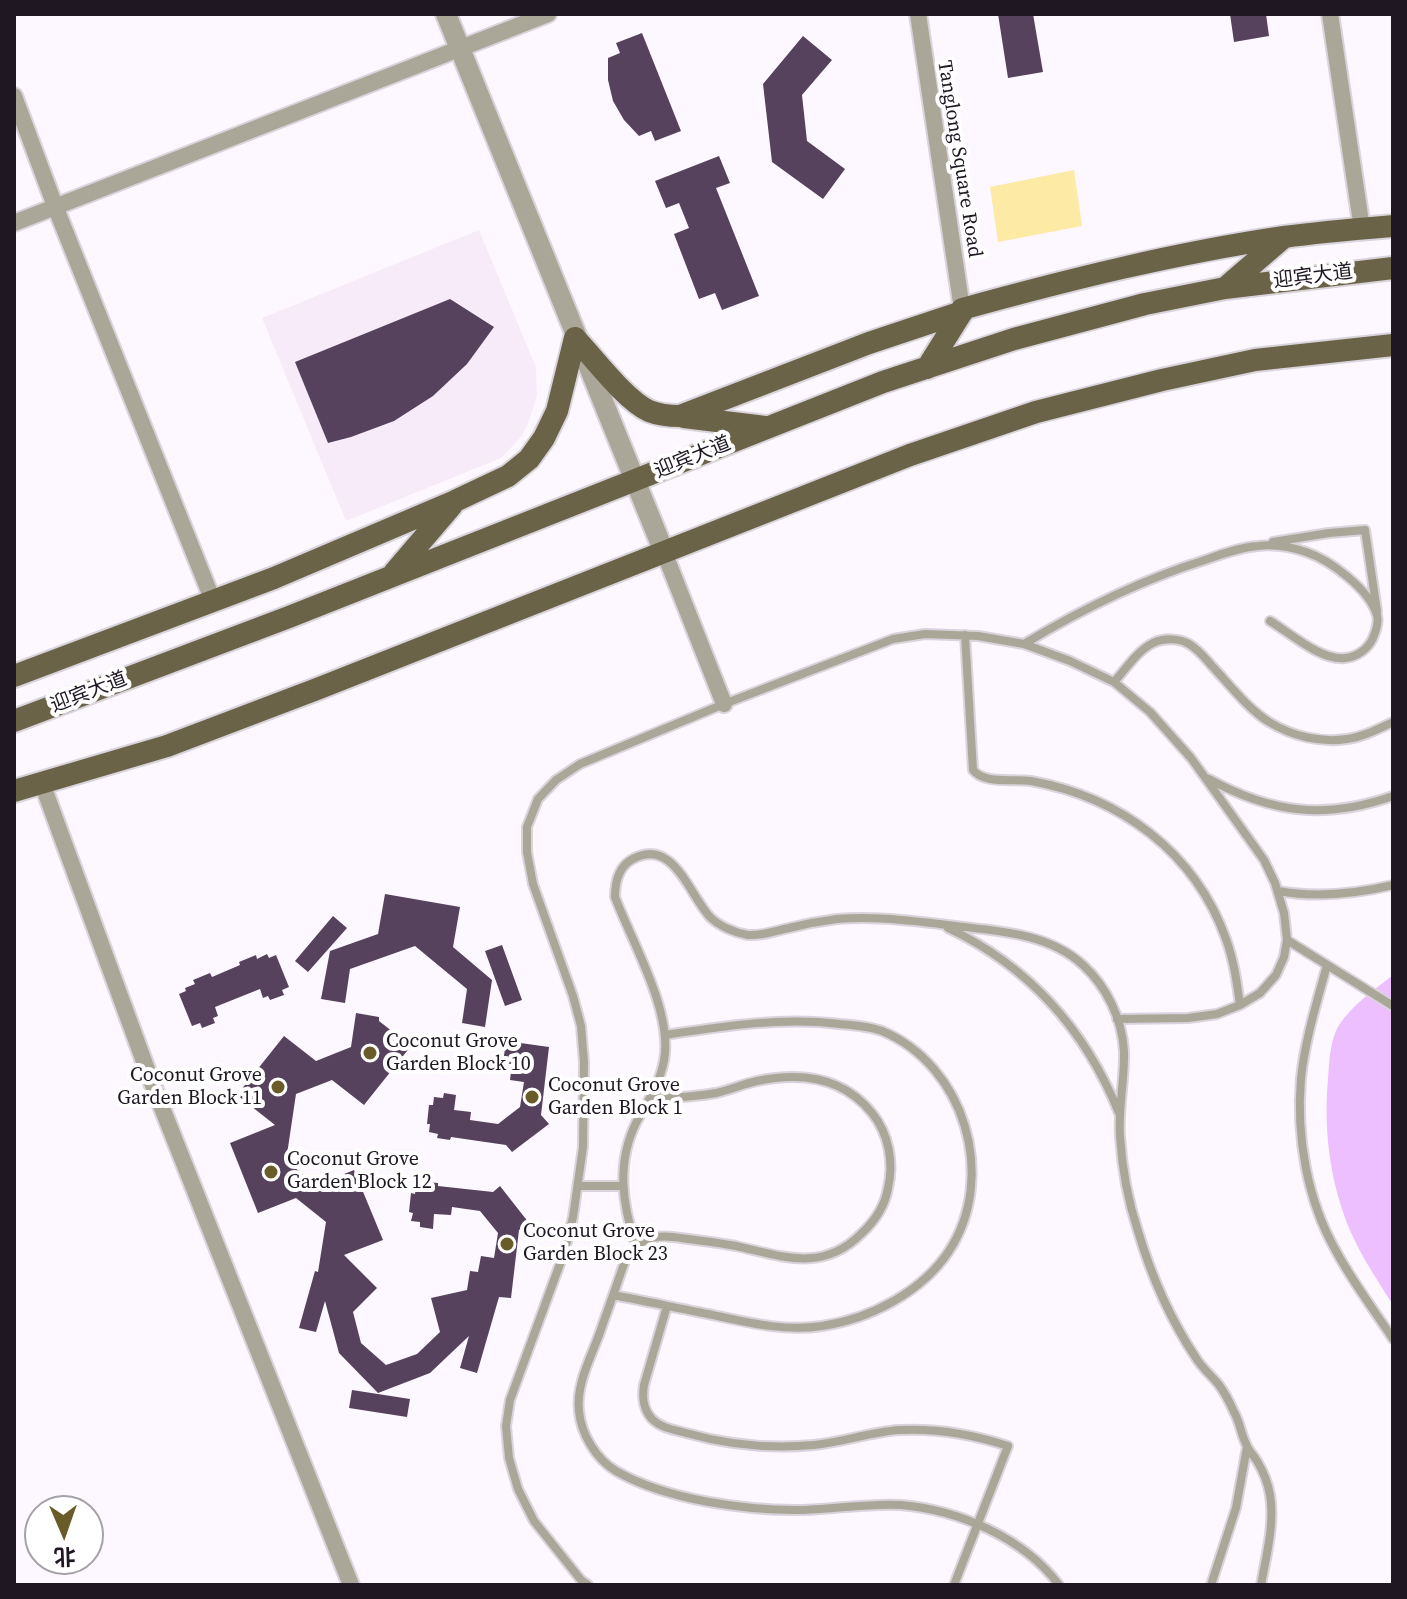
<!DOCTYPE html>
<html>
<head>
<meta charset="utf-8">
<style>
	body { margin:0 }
	#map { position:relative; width:1407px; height:1599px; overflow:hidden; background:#fdf8ff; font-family:"Source Serif 4","Noto Sans SC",serif }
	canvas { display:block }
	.frame { position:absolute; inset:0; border:16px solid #1f1722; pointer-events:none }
	.north { position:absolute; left:24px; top:1495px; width:80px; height:80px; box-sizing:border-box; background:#fff; border:2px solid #a5a2a7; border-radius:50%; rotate:178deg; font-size:22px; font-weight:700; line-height:32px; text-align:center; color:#1f1722 }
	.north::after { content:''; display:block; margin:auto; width:28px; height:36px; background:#695c29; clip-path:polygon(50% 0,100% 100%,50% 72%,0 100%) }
</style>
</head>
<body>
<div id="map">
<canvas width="1407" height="1599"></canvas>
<div class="frame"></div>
<div class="north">北</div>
</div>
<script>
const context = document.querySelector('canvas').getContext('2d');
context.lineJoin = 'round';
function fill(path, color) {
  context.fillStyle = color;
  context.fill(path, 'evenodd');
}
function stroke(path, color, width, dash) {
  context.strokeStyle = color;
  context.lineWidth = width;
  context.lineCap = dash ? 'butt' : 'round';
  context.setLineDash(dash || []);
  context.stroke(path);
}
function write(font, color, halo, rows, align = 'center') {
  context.font = font + ' "Source Serif 4","Noto Sans SC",serif';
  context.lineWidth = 8;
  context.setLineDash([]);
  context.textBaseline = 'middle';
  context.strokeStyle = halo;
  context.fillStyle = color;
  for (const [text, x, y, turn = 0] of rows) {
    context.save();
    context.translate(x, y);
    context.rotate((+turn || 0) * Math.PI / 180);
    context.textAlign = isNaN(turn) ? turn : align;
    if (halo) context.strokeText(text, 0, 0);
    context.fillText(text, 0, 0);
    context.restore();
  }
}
const built = new Path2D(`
	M479,230L536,367L537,396L528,424L521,437L501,458L346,521L262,318Z`);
const green = new Path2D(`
	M1074,170L1082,226L998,242L990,187Z`);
const water = new Path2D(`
	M1393,975V1305C1380,1284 1366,1264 1355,1241C1331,1191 1323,1134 1328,1079C1329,1063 1330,1039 1339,1025C1353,1004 1374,990 1393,975Z`);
const building = new Path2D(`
	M998,14H1033L1043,72L1008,78Z
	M1230,14H1266L1269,36L1234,42Z
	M642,33L681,131L655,141L651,131L639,136L624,120L613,101L608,80V58L620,53L616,43Z
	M803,36L832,60L802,95L807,141L845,169L823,199L772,162L763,84Z
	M719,156L730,183L716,188L759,296L722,310L715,293L699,299L674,234L689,228L679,203L666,208L655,181Z
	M450,299L494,327L467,364L433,396L394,421L351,437L328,443L295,362Z
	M385,894L460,907L453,947L492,980L485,1027L462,1023L467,989L415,946L350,969L345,1003L321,999L330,951L378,934Z
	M333,916L347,928L308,972L295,961Z
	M502,945L522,1000L505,1006L485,951Z
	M267,954L269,958L276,955L289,987L282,990L284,995L270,1000L268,996L263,998L260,989L215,1007L218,1016L213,1018L215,1023L202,1028L200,1023L192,1026L179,994L186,991L185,988L195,984L193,980L210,973L212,977L240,965L239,962L256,955L257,959Z
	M356,1013L379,1017V1021L411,1046L364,1105L332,1080L296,1094L286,1161L317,1185L354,1170L383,1240L344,1255L377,1288L353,1312L361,1343L386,1365L417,1354L440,1332L431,1298L467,1290L470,1271L478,1272L481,1256L494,1258L498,1233L480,1211L452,1207L451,1215L434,1214L433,1229L420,1227V1222L411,1221L413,1213L409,1212L411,1193L415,1194L416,1186L425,1187V1182L438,1183V1186L493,1192L500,1186L529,1223L519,1230L511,1298L499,1297L477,1373L460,1368L469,1336L430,1373L378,1393L339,1353L325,1301L316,1332L299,1328L315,1271L318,1272L326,1222L296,1198L258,1213L230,1143L275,1125L237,1095L284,1036L316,1061L351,1047Z
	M506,1041L549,1047L541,1115L549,1124L512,1152L506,1145L451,1137L450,1140L437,1138L438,1134L429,1132L430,1124H427L429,1105H433L434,1097L443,1098L444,1093L456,1095L454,1110L471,1112L470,1120L498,1124L520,1107L524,1082L510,1080L512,1064L503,1063Z
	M352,1390L410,1399L407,1417L349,1408Z`);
const service = new Path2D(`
	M1273,542L1329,533L1365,530L1377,611
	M965,635L973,770C985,785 1013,778 1031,781C1120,797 1195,852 1226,939C1234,961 1237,983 1240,1005
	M1024,644C1082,609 1141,580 1205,560C1222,554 1241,547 1258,546C1273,544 1291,547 1306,552C1330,560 1369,589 1377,615C1379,622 1376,631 1373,638C1368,649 1357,657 1345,658C1321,661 1290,633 1270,621
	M1114,682C1126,669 1137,651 1153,643C1164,638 1179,638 1189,644C1198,649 1205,658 1212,666C1230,685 1247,708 1269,722C1292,736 1320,743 1347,739C1363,737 1378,729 1393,722
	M1209,779C1271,813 1325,820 1393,796
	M1278,891C1316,898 1355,894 1393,885
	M948,928C1030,967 1085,1029 1119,1113
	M1287,940L1393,1006
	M1327,965C1317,1002 1305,1040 1301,1078C1296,1136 1307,1200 1336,1251C1352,1281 1374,1310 1393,1339
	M650,1098C672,1098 694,1097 716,1093C730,1090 743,1084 757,1081C800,1072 843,1077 872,1113C889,1134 894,1163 888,1188C885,1206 874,1222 861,1234C822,1273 781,1256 736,1246C720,1243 704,1241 688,1239C674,1237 659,1234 646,1240C638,1244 633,1249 627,1255C618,1282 608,1309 599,1335C590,1359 576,1385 579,1411C581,1434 596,1459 616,1471C666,1500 748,1511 804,1510C837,1509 869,1503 901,1505C959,1510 1024,1538 1059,1585
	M578,1186H623
	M636,1246C622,1204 616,1162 637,1121C649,1099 663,1078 665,1053C669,1005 632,942 615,897C615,882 618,868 631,860C673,835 689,895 710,917C719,926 735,933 748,935C763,936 775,931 789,928C805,924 821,921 837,919C872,916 905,920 940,924C989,931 1045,930 1083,965C1107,987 1122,1019 1124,1051C1125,1079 1118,1107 1120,1136C1122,1167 1128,1201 1138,1231C1151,1275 1170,1319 1196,1358C1202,1368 1212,1376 1219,1385C1225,1393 1230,1403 1234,1412C1240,1422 1241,1435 1247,1446C1249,1451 1254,1456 1257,1461C1263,1471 1268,1483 1270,1495C1275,1524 1266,1556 1261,1585
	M613,1295C645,1301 677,1308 708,1314C746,1322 784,1332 822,1326C870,1319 922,1292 949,1251C998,1176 964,1065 882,1031C869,1026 853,1025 840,1024C781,1017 724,1026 665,1035
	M667,1306L644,1385C642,1398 643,1409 652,1419C661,1428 675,1430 686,1433C728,1445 770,1449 814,1445C843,1442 871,1432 899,1430C937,1428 972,1434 1008,1446L954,1585
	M588,1585L581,1580L534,1521L518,1489L509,1458L506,1426L510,1400L564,1253L573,1217L583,1147L584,1062L581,1026L573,996L533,884L527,852V827L538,799L556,780L580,764L724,704L893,639L925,634L978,636L1024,644L1070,661L1114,682L1150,712L1191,758L1264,860L1275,883L1284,913L1287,940L1284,957L1276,975L1260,993L1240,1005L1217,1014L1188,1018L1117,1019
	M1211,1585L1236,1508L1247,1447`);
const minor = new Path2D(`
	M918,14L962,309
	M1330,14L1362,229
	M14,96L55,206L213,601
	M14,223L548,14
	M664,552L724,704
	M42,783L149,1075L351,1585`);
const tertiary = new Path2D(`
	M446,14L664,552`);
const primary = new Path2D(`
	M1225,288L1283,238
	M575,338C594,358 625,400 649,411C659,415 669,416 680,416L869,343L962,312V309C1067,280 1175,253 1284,237C1320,232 1357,229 1393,226
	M927,368L962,312
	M684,417L765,427
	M394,573L452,505
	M14,676L274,578L455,501L508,476L529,459L544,438L557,411L575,338
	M14,721L289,617L883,382L1014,339L1145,304L1225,288L1393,268
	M14,791L167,746L317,689L910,455L1036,412L1162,380L1255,360L1393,345`);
const markers = [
	[370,1053,8,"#695c29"],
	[278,1087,8,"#695c29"],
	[532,1097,8,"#695c29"],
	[271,1172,8,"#695c29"],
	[507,1244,8,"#695c29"]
];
const streetNames = [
	["Tanglong Square Road",959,159,81],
	["迎宾大道",1313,277,-7],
	["迎宾大道",693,458,-22],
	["迎宾大道",89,693,-21]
];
const poiNames = [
	["Coconut Grove",386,1042],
	["Garden Block 10",386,1065],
	["Coconut Grove",262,1076,"right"],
	["Garden Block 11",262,1099,"right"],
	["Coconut Grove",548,1086],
	["Garden Block 1",548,1109],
	["Coconut Grove",287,1160],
	["Garden Block 12",287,1183],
	["Coconut Grove",523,1232],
	["Garden Block 23",523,1255]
];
fill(built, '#f7ebfa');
fill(green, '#fdeaa5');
fill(water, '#eebffe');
fill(building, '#56425c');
stroke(service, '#d9d4dc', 12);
stroke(minor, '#d9d4dc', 20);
stroke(tertiary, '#d9d4dc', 24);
stroke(primary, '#d9d4dc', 26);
stroke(service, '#aba798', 8);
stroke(minor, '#aba798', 16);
stroke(tertiary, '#aba798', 20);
stroke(primary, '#6b6347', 22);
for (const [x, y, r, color] of markers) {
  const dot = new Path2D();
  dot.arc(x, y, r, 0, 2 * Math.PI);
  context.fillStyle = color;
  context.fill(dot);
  stroke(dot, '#fff', 3);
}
write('20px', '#1f1722', '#fff', streetNames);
write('20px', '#1f1722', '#fff', poiNames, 'left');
</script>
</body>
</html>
